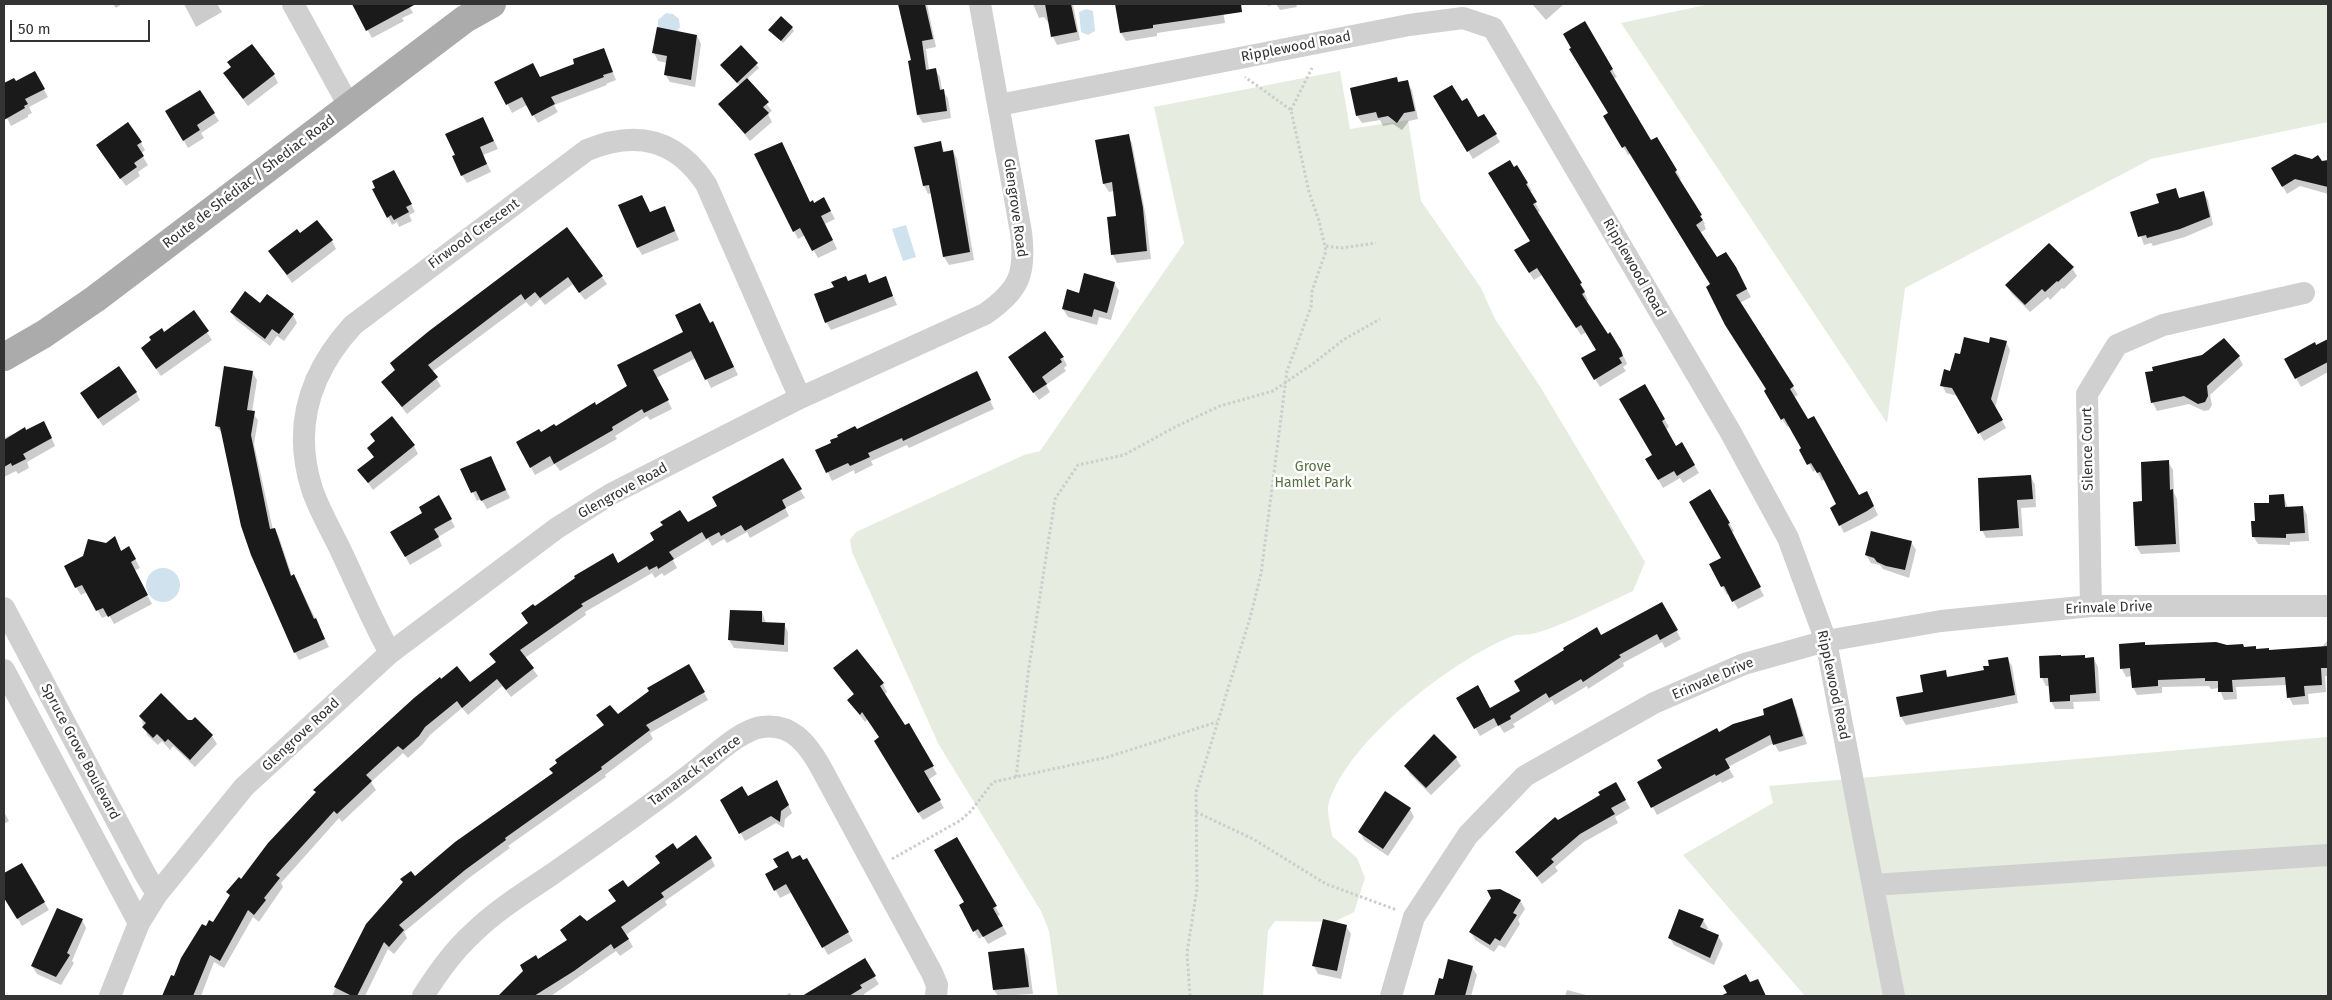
<!DOCTYPE html>
<html>
<head>
<meta charset="utf-8">
<style>
	body { margin:0 }
	#map { position:relative; width:2332px; height:1000px; overflow:hidden; background:#fff; font-family:"Fira Sans",sans-serif }
	canvas { display:block }
	.frame { position:absolute; inset:0; border:5px solid #333; pointer-events:none }
	.scale { position:absolute; left:10px; top:20px; width:140px; height:22px; box-sizing:border-box; border:2px solid #333; border-top:0; padding-left:6px; font-size:15px; line-height:18px; white-space:nowrap; color:#333; -webkit-text-stroke:4px #fff; paint-order:stroke }
</style>
</head>
<body>
<div id="map">
<canvas width="2332" height="1000"></canvas>
<div class="frame"></div>
<div class="scale">50 m</div>
</div>
<script>
const context = document.querySelector('canvas').getContext('2d');
context.lineJoin = 'round';
function fill(path, color) {
  context.fillStyle = color;
  context.fill(path, 'evenodd');
}
function stroke(path, color, width, dash) {
  context.strokeStyle = color;
  context.lineWidth = width;
  context.lineCap = dash ? 'butt' : 'round';
  context.setLineDash(dash || []);
  context.stroke(path);
}
function write(font, color, halo, rows, align = 'center') {
  context.font = font + ' "Fira Sans",sans-serif';
  context.lineWidth = 5;
  context.setLineDash([]);
  context.textBaseline = 'middle';
  context.strokeStyle = halo;
  context.fillStyle = color;
  for (const [text, x, y, turn = 0] of rows) {
    context.save();
    context.translate(x, y);
    context.rotate((+turn || 0) * Math.PI / 180);
    context.textAlign = isNaN(turn) ? turn : align;
    if (halo) context.strokeText(text, 0, 0);
    context.fillText(text, 0, 0);
    context.restore();
  }
}
const green = new Path2D(`
	M1710,4H2328V122L2151,159L1905,288L1887,423L1621,23Z
	M1340,71L1350,129L1408,120L1421,201L1481,288L1495,319L1541,388L1645,562L1633,591C1602,605 1567,624 1536,633C1528,636 1518,633 1510,637C1450,662 1350,739 1329,802C1326,811 1331,826 1332,836L1357,858L1365,878L1354,912L1334,922L1275,921L1268,931L1263,996H1058L1049,931L1041,911L939,745L852,552L850,540L856,532L1024,455L1040,451L1184,243L1154,107Z
	M2328,737V996H1805L1683,855L1773,803L1769,786Z`);
const water = new Path2D(`
	M1086,9L1093,11L1095,31L1088,35L1081,32L1079,12Z
	M666,13L673,14L679,19L680,27L676,33L658,28V20Z
	M906,225L916,257L903,261L892,229Z
	M146 585a17 17 0 1 1 34 0a17 17 0 1 1-34 0Z`);
const shadow = new Path2D(`
	M113,4H122L116,8Z
	M184,4H217L222,12L196,27Z
	M357,4H408L413,13L402,18L404,21L372,38L354,5Z
	M900,4H927L936,47L926,49L929,70L935,69L940,77L942,90L948,98L951,118L923,123L918,115L910,62L913,61Z
	M1033,4H1073L1080,40L1057,45L1053,37L1050,25L1044,17L1039,18Z
	M1117,4H1222L1225,23L1157,33V36L1126,41L1121,33Z
	M1267,4H1296L1297,7L1280,10L1276,4L1268,6Z
	M1532,4H1564L1546,20Z
	M1584,23L1617,77L1613,79L1650,142L1656,138L1681,179L1679,180L1705,224H1704L1706,229L1700,233L1716,259L1740,277L1751,297L1740,303L1798,395L1793,397L1858,497L1871,501L1878,515L1872,519L1844,533L1840,525L1838,505L1825,479L1822,481L1816,470L1813,472L1790,425L1787,427L1765,391L1768,390L1712,285L1631,153L1628,155L1605,116L1609,114L1579,63L1565,35Z
	M792,28L794,31L783,43L772,33Z
	M697,36L701,44L695,87L670,82L665,74L667,63L658,61L654,53Z
	M741,47L759,68L747,79L772,111L768,114L772,122L750,141L720,104L740,86L721,65Z
	M603,49L616,80L606,84L607,85L554,105L558,112L538,123L527,105L512,113L496,82L540,78L576,65Z
	M34,72L48,97L29,107L32,113L28,115V117L11,126L4,112V85L13,79L15,83Z
	M274,75L278,83L248,106L229,81Z
	M1396,78L1399,83L1407,82L1412,90L1418,119L1409,121L1402,130L1393,124L1383,126L1380,120L1362,123L1357,116Z
	M200,92L219,121L201,133L204,138L188,148L167,111Z
	M1435,96L1461,103L1478,119L1484,115L1500,142L1473,159Z
	M487,126L498,149L483,155L491,172L467,183L462,175Z
	M1128,135L1132,143L1146,217L1151,259L1117,263L1113,255L1108,218L1117,217L1114,191L1109,192L1104,184L1096,141Z
	M940,142L945,153L953,151L957,159L974,260L949,265L944,257L932,193L928,194L924,186Z
	M141,143L145,150L141,154L148,165L138,172L140,176L126,186L102,153Z
	M2328,161V194L2300,186L2287,194L2273,169Z
	M1517,166L1532,191L1529,192L1540,211L1537,213L1585,291L1584,292L1588,300L1586,302L1607,335L1610,334L1625,359L1627,364L1623,367L1626,371L1600,387L1583,359L1598,350L1587,332L1581,335L1542,275L1534,280L1520,259L1531,241L1513,168Z
	M398,179L415,212L409,215L412,221L399,227L397,222L392,225L388,217Z
	M2175,190L2180,199L2204,193L2208,200L2213,225L2185,237L2153,246L2151,243L2144,245L2132,212L2160,204Z
	M824,199L835,219L825,224L837,249L818,258L805,235L798,239L794,231L810,203L813,204Z
	M650,214L669,216L679,240L642,255L638,248Z
	M567,228L607,284L585,300L573,284L545,305L540,299L531,307L526,302L432,372L441,386L407,414L382,382Z
	M300,235L332,241L336,249L292,283L270,252Z
	M2072,268L2077,276L2064,289L2062,288L2050,300L2048,297L2030,312L2011,293L2007,285Z
	M865,275L870,284L885,278L897,305L831,330L826,322L848,282Z
	M1114,283L1119,291L1111,320L1099,317L1097,325L1068,317L1063,309L1080,294Z
	M194,312L212,340L161,376L147,356Z
	M231,312L293,315L297,323L284,341L277,336L270,346L236,320Z
	M710,324L717,331L738,375L711,388L696,358L656,378L672,409L650,420L647,416L615,436L617,439L560,471L555,464L535,475L517,443L555,428L629,387L684,333Z
	M2328,340V372L2301,387L2286,359Z
	M2006,342L2010,350L1995,408L2006,428L1984,441L1958,396L1946,393L1942,385L1961,356L1990,344Z
	M2239,357L2243,365L2210,395L2212,405L2209,410L2204,411L2189,404L2157,411L2153,403L2146,373Z
	M1063,358L1067,365L1064,368L1066,371L1046,385L1050,392L1039,400L1014,365Z
	M252,372L257,380L252,412L258,420L254,444L273,530L275,529L279,537L292,576H294L298,583L329,647L299,660L295,652L223,434L216,426Z
	M981,381L994,409L909,448L907,445L871,461L873,465L855,474L854,470L832,481L817,450L856,430Z
	M1644,385L1669,427L1666,429L1676,447L1682,444L1699,473L1683,483L1680,478L1663,488L1647,460L1653,456Z
	M136,392L140,400L103,426L86,401Z
	M24,429L26,432L48,430L55,446L27,462L29,468L18,474L16,471L4,477V438Z
	M414,446L418,454L373,490L359,470L375,458L368,448Z
	M782,460L805,498L785,508L789,516L750,538L747,532L727,543L724,539L712,546L708,539L673,560L677,568L664,576L662,573L655,578L652,573L585,612L586,615L525,658L538,676L511,697L502,686L468,715L462,708L430,735L423,744L408,758L403,753L371,782L376,790L342,822L339,818L281,883L283,887L259,922L253,917L224,968L214,962L201,996H165L206,928L214,924L230,897L228,893L241,881L317,793L315,790L441,681L470,684L496,663L491,654L529,624L534,608L618,564L719,507Z
	M2168,462L2173,470L2174,493L2177,499L2180,552L2141,554L2136,546L2134,503L2143,502Z
	M495,466L510,498L487,509L481,499L477,501L462,470Z
	M2031,477L2035,485L2036,507L2021,508L2023,536L1986,538L1982,530Z
	M1710,491L1734,531L1731,533L1764,596L1738,609L1729,593L1727,595L1711,565L1723,558Z
	M2283,495L2288,508L2303,507L2307,515L2309,541L2290,542V545L2258,544L2253,536L2256,522L2271,504Z
	M438,497L455,527L438,537L442,546L410,565L392,532L424,514Z
	M114,538L122,552L133,555L140,568L134,571L152,604L114,624L109,615L102,618L87,592L81,595L76,587L106,545Z
	M1911,542L1916,550L1909,578L1883,569L1880,565L1871,563L1866,555Z
	M1661,603L1681,639L1665,648L1662,642L1623,663L1624,666L1588,689L1587,686L1555,705L1552,700L1513,724L1515,727L1504,733L1499,725L1480,736L1458,698L1490,709L1522,691L1601,636Z
	M762,612L766,623L784,624L788,632V652L734,648L729,640Z
	M2328,640V676H2325L2326,692L2308,694L2309,704L2293,705L2289,697L2287,685L2236,687L2237,699L2224,700L2219,688L2211,689L2209,686L2162,687V693L2137,695L2133,687L2132,676L2126,677L2122,669L2144,644L2146,647L2256,648L2257,650L2269,651L2321,648Z
	M2085,656L2086,659H2094L2098,667L2100,701L2073,702L2074,709H2055L2051,701L2050,686H2046L2042,678L2040,657Z
	M2007,658L2012,666L2018,703L1906,725L1901,717L1897,698L1925,693L1945,672L1949,678L1985,671Z
	M689,666L708,700L650,733L653,739L605,775L606,777L508,846L510,848L469,878L404,932L407,938L394,954L388,949L365,996H332L367,925L415,877L554,774L605,726L598,716H617Z
	M835,669L883,684L887,692L884,695L905,727L908,725L937,774L928,780L944,808L923,820L909,799L880,738L868,719L865,722L854,708L849,700L855,696Z
	M1791,700L1796,708L1807,744L1779,752L1774,743L1728,767L1734,777L1722,783L1721,781L1657,815L1639,782L1719,733L1766,716Z
	M140,716L192,722L195,719L212,736L217,744L195,767L173,746L170,750L162,741L158,745L148,736Z
	M1456,758L1461,766L1431,795L1410,774L1406,766Z
	M1615,784L1630,808L1615,817L1618,823L1584,842L1555,867L1558,871L1542,884L1517,852L1557,821L1602,796Z
	M781,789L792,813L785,819L784,828L776,823L745,841L722,800L748,798Z
	M1410,809L1414,817L1388,856L1364,840L1360,832Z
	M4,812L9,821L4,824Z
	M956,839L1000,915L997,916L1007,934L988,944L983,936L979,939L960,905L966,902Z
	M677,850L711,858L715,866L665,901L667,905L626,935L633,947L620,956L616,951L551,996H500L525,971L568,941L587,923L617,902L627,889Z
	M806,860L853,941L828,955L792,892L780,898L766,874L792,861Z
	M21,865L49,910L22,926L4,895V892L7,890L4,883V875Z
	M1509,893L1520,900L1525,909L1518,920L1520,924L1505,948L1499,945L1494,952L1475,940L1471,932L1492,898Z
	M82,920L86,928L72,961L74,963L61,985L37,974L32,966Z
	M1703,920L1708,928L1706,931L1718,936L1723,944L1714,965L1674,945L1669,937Z
	M1346,926L1351,934L1341,979L1318,974L1314,966Z
	M1024,949L1028,957L1033,994L998,996L994,990L990,953Z
	M864,960L879,984L864,994L865,996H805Z
	M1472,967L1477,975L1471,996H1436L1440,979L1444,980Z
	M1567,990L1590,996H1591H1565Z
	M790,993L792,996H784Z`);
const building = new Path2D(`
	M352,4H416L366,31Z
	M898,4H925L933,39L922,41L926,70L936,68L940,90L944,89L947,111L917,115L908,61L911,60Z
	M1045,4H1071L1077,32L1051,37Z
	M1115,4H1241L1242,12L1153,25V28L1120,33Z
	M781,16L793,27L781,41L768,30Z
	M1585,21L1613,69L1610,71L1651,140L1657,137L1677,170L1675,172L1702,215L1700,216L1703,220L1696,225L1717,257L1726,252L1736,267L1747,289L1736,295L1794,386L1790,389L1808,419L1814,416L1859,495L1867,491L1874,506L1867,511L1839,526L1830,508L1836,504L1820,472L1817,473L1811,463L1807,465L1799,450L1801,448L1784,418L1781,420L1764,391L1766,389L1725,325L1706,287L1710,284L1625,146L1622,148L1603,116L1608,113L1569,49L1571,48L1563,34Z
	M657,27L697,35L691,80L664,75L667,56L652,53Z
	M252,44L275,74L243,99L223,73L231,67L227,62Z
	M741,45L758,63L737,83L720,65Z
	M604,48L613,72L603,75L604,77L551,97L555,104L532,116L522,97L506,105L494,82L533,63L540,77L574,64L573,59Z
	M35,71L45,89L25,99L28,104L24,106L25,108L4,120V83L14,78L16,81Z
	M1397,77L1398,82L1408,80L1415,111L1404,113L1397,123L1388,116L1378,118L1376,112L1356,116L1350,88Z
	M747,78L769,102L763,107L769,113L745,134L718,104Z
	M1452,85L1462,101L1467,98L1478,117L1484,114L1497,134L1467,152L1433,96Z
	M200,90L215,113L197,125L200,130L183,141L165,111Z
	M483,117L494,141L480,147L487,164L461,176L452,156L455,155L445,134Z
	M128,122L142,142L137,145L144,156L134,163L137,167L120,179L96,145Z
	M1129,134L1143,208L1147,251L1111,255L1107,217L1116,216L1112,182L1103,184L1095,140Z
	M941,141L943,152L953,150L970,252L943,257L929,185L923,186L914,147Z
	M782,142L810,202L813,200L814,203L824,197L831,211L821,216L833,240L812,251L800,228L793,232L754,154Z
	M2295,154L2312,159L2318,155L2322,161L2328,160V187L2295,179L2282,187L2271,168Z
	M1510,160L1514,167L1517,165L1528,183L1526,184L1537,202L1533,204L1582,283L1580,284L1585,292L1582,294L1608,334L1610,332L1621,350L1623,356L1619,358L1622,363L1594,380L1581,358L1596,350L1581,325L1576,328L1537,268L1529,273L1514,250L1530,241L1488,173Z
	M394,170L412,204L406,207L409,212L394,220L391,215L387,218L372,189L375,188L372,181Z
	M2176,188L2179,198L2204,191L2210,217L2180,229L2147,238L2146,235L2138,237L2130,212L2159,203L2156,194Z
	M642,195L650,212L665,206L675,231L637,248L618,205Z
	M317,220L333,240L287,275L268,251L297,229L300,233Z
	M567,227L603,276L579,293L568,277L540,298L535,292L525,300L521,294L428,365L438,377L402,407L381,382L395,370L390,363L429,331Z
	M2049,243L2074,267L2058,282L2057,281L2045,292L2042,289L2025,305L2005,285Z
	M1084,273L1115,282L1107,313L1094,309L1092,317L1062,309L1067,289L1079,293Z
	M866,274L869,283L886,276L893,296L825,323L814,294L834,287L831,282L846,276L848,281Z
	M245,291L260,303L267,294L294,314L279,334L272,329L265,339L230,312Z
	M700,303L710,323L713,321L734,367L705,380L691,351L653,370L669,400L644,413L642,409L612,427L613,430L554,464L550,456L530,468L516,442L539,429L541,432L554,424L556,426L595,402L596,405L627,386L617,365L683,332L675,315Z
	M194,310L209,331L156,369L141,348L151,340L149,337L162,328L164,332Z
	M1045,331L1064,357L1060,359L1062,362L1042,377L1047,384L1033,393L1008,357Z
	M1964,337L1989,343L1990,337L2007,341L1991,399L2003,420L1978,434L1952,388L1940,386L1944,369L1950,371L1955,353L1960,354Z
	M2224,338L2240,356L2207,386L2208,396L2205,402L2198,404L2184,396L2151,403L2145,372L2153,371L2152,367L2202,355Z
	M2328,339V362L2295,379L2284,359L2315,342L2316,345Z
	M119,366L137,392L98,419L80,393Z
	M224,366L253,371L247,410L255,411L251,435L270,529L275,528L291,576L294,574L314,619L316,618L325,639L294,653L251,555L241,526L220,427L215,426Z
	M977,371L991,400L903,441L902,438L868,453L870,457L850,466L848,463L826,473L815,450L831,443L830,440L838,437L837,435L855,426L857,429Z
	M1645,384L1665,419L1662,421L1676,446L1682,442L1695,465L1677,476L1674,471L1658,480L1645,459L1652,455L1619,399Z
	M392,416L415,445L368,483L357,470L374,457L367,448L375,441L370,434Z
	M44,421L52,438L23,454L26,459L12,466L11,463L4,467V440L25,427L26,430Z
	M491,456L506,490L481,501L476,491L471,493L460,469Z
	M783,458L802,489L782,500L786,508L745,531L741,525L721,536L719,532L706,539L702,532L669,552L674,559L658,569L657,566L649,570L647,566L581,604L583,606L520,650L534,668L506,690L497,679L462,708L457,701L425,727L419,736L403,750L398,746L366,775L372,781L337,814L334,811L276,875L280,878L264,898L266,900L254,915L248,910L220,961L210,955L193,996H162L171,975L174,976L181,958L202,924L206,926L209,920L213,922L230,895L226,892L239,877L241,879L268,843L316,792L313,790L414,698L440,677L441,679L457,666L470,682L496,662L489,654L528,623L521,613L533,604L535,606L575,578L574,576L613,553L618,563L654,540L650,533L663,525L660,522L680,510L688,522L717,506L712,497Z
	M2169,460L2170,490L2173,489L2176,544L2135,546L2133,502L2142,501L2141,462Z
	M2031,475L2033,499L2017,500L2019,528L1980,531L1978,478Z
	M1710,489L1730,523L1728,524L1761,587L1732,602L1724,586L1721,587L1709,564L1721,558L1689,502Z
	M2284,494L2285,507L2303,506L2305,533L2286,534V538L2252,537L2251,521H2255L2254,503H2269V495Z
	M439,495L452,519L434,529L439,537L405,557L390,532L422,513L419,507Z
	M1871,531L1912,541L1905,570L1886,566L1877,562L1874,558L1865,555Z
	M115,536L121,551L129,546L136,559L131,562L148,595L108,617L103,608L96,611L82,585L75,588L64,566L83,556L88,539L106,543Z
	M1662,602L1678,630L1660,640L1657,634L1619,655L1621,657L1583,682L1581,679L1549,698L1546,693L1510,716L1511,719L1498,726L1494,718L1474,729L1456,698L1478,685L1490,708L1520,691L1514,681L1564,650L1563,648L1597,627L1601,635Z
	M730,610L762,611V622L785,623L784,645L728,640Z
	M2145,642V645L2216,642L2227,645L2243,644L2244,647L2256,646V649L2269,648V650L2328,646V668H2321L2322,685L2304,686L2305,696L2287,698L2285,677L2232,680L2233,692H2218V681H2205V678L2158,680V686L2132,688L2130,668L2120,669L2119,644Z
	M857,649L884,683L880,686L905,725L909,723L934,766L924,771L941,800L918,813L874,741L879,737L862,712L860,715L847,700L854,694L833,668Z
	M2061,655V656L2085,655V658L2094,657L2096,693L2070,695V701L2050,702L2048,678H2040L2039,656Z
	M2008,657L2015,695L1900,717L1896,697L1923,692L1920,675L1946,670L1947,677L1984,670L1983,666H1989L1988,660Z
	M689,664L705,692L646,725L650,730L601,767L602,769L505,838L506,840L465,870L399,925L404,930L389,947L384,942L357,996H352L334,987L366,924L403,882L400,879L411,871L415,876L455,842L553,773L549,769L557,763L555,760L604,725L596,715L610,705L618,714L649,691L647,688Z
	M161,693L188,720H192L195,717L213,735L190,760L168,739L165,742L157,734L153,738L142,727L146,723L139,716Z
	M1792,698L1803,736L1773,745L1770,735L1725,759L1730,768L1716,776L1715,774L1651,808L1637,782L1662,768L1657,760L1717,728L1719,732L1733,724L1764,715L1763,709Z
	M1434,734L1457,757L1426,788L1404,766Z
	M777,780L789,805L781,811L780,822L771,816L739,834L720,800L742,786L748,796Z
	M1616,782L1626,800L1611,808L1615,814L1580,834L1551,859L1554,862L1537,877L1515,852L1555,817L1558,820L1600,795L1598,792Z
	M1385,791L1411,808L1383,849L1358,832Z
	M696,835L712,858L661,893L664,897L621,927L629,939L614,949L611,944L574,971L534,996H498L523,971L520,965L536,955L538,959L567,940L560,930L580,915L587,921L616,901L608,890L623,880L628,887L660,863L655,856L673,843L677,849Z
	M957,837L997,906L993,908L1003,926L983,937L978,929L973,932L959,905L964,902L934,850Z
	M788,851L792,859L800,855L803,860L807,858L849,932L822,948L786,884L774,891L765,874L778,867L773,859Z
	M22,863L45,902L17,919L4,898V873Z
	M1500,889L1521,900L1513,913L1517,915L1500,941L1495,938L1490,945L1469,932L1491,898L1487,890Z
	M57,908L83,919L67,953L70,955L56,977L31,966Z
	M1679,909L1704,919L1700,927L1719,935L1710,958L1668,938Z
	M1323,919L1347,925L1337,971L1312,966Z
	M1024,948L1029,987L993,990L988,952Z
	M865,958L876,976L860,985L862,988L849,996H802Z
	M1448,959L1473,966L1465,996H1434L1439,978L1443,979Z
	M1746,974L1750,982L1758,979L1766,996H1720L1727,993L1723,986Z`);
const path = new Path2D(`
	M1291,110L1312,68
	M1326,246L1341,248L1376,243
	M1016,777L1029,667L1055,499L1078,465L1124,455L1175,427L1220,406L1273,391L1314,363L1343,340L1380,319
	M1196,812L1253,839L1326,884L1397,910
	M892,859L961,820L971,811L993,782L1108,757L1217,722
	M1190,996L1187,953L1197,889L1196,792L1250,618L1261,574L1287,371L1311,307L1312,291L1326,251L1319,221L1309,192L1291,110L1245,77`);
const minor = new Path2D(`
	M293,4L349,106
	M999,105L1409,25L1463,18L1493,28L1731,433L1788,538L1826,641L1894,996
	M2091,606L2087,394L2117,345L2163,325L2304,293
	M4,608L145,874L157,894
	M390,653C372,620 357,585 341,551C331,530 319,510 312,489C292,426 310,372 353,325L587,150C636,130 676,139 706,184L800,398
	M4,670L139,923
	M1873,885L2328,855
	M110,996L139,923L157,894L244,787L390,653L557,528L611,494L800,398L985,314C1020,290 1026,273 1021,232L980,4
	M423,996C437,974 452,952 472,934C495,911 524,893 551,875C599,841 649,807 696,770C713,757 740,730 762,727C791,723 807,743 820,766L932,973L937,985L936,996
	M1391,996L1414,917L1468,835L1525,776L1654,703L1744,664L1826,641L1941,621L2091,606H2328`);
const primary = new Path2D(`
	M4,357L44,334L95,299L465,19L492,4`);
const streetNames = [
	["Ripplewood Road",1296,47,-11],
	["Route de Shédiac / Shediac Road",249,182,-37],
	["Glengrove Road",1015,208,82],
	["Firwood Crescent",474,234,-36],
	["Ripplewood Road",1634,268,60],
	["Silence Court",2088,449,-91],
	["Glengrove Road",623,491,-29],
	["Erinvale Drive",2109,608,-2],
	["Erinvale Drive",1713,679,-23],
	["Ripplewood Road",1833,685,78],
	["Glengrove Road",301,735,-43],
	["Spruce Grove Boulevard",80,752,62],
	["Tamarack Terrace",695,771,-36]
];
const parkNames = [
	["Grove",1313,467],
	["Hamlet Park",1313,483]
];
fill(green, '#e6ecdf');
fill(water, '#cfe2ee');
fill(shadow, '#0003');
fill(building, '#1a1a1a');
stroke(path, '#cdcdcd', 3, [2.5, 2.5]);
stroke(minor, '#d0d0d0', 22);
stroke(primary, '#ababab', 28);
write('14px', '#333', '#fff', streetNames);
write('14px', '#56703f', '#fff', parkNames);
</script>
</body>
</html>
